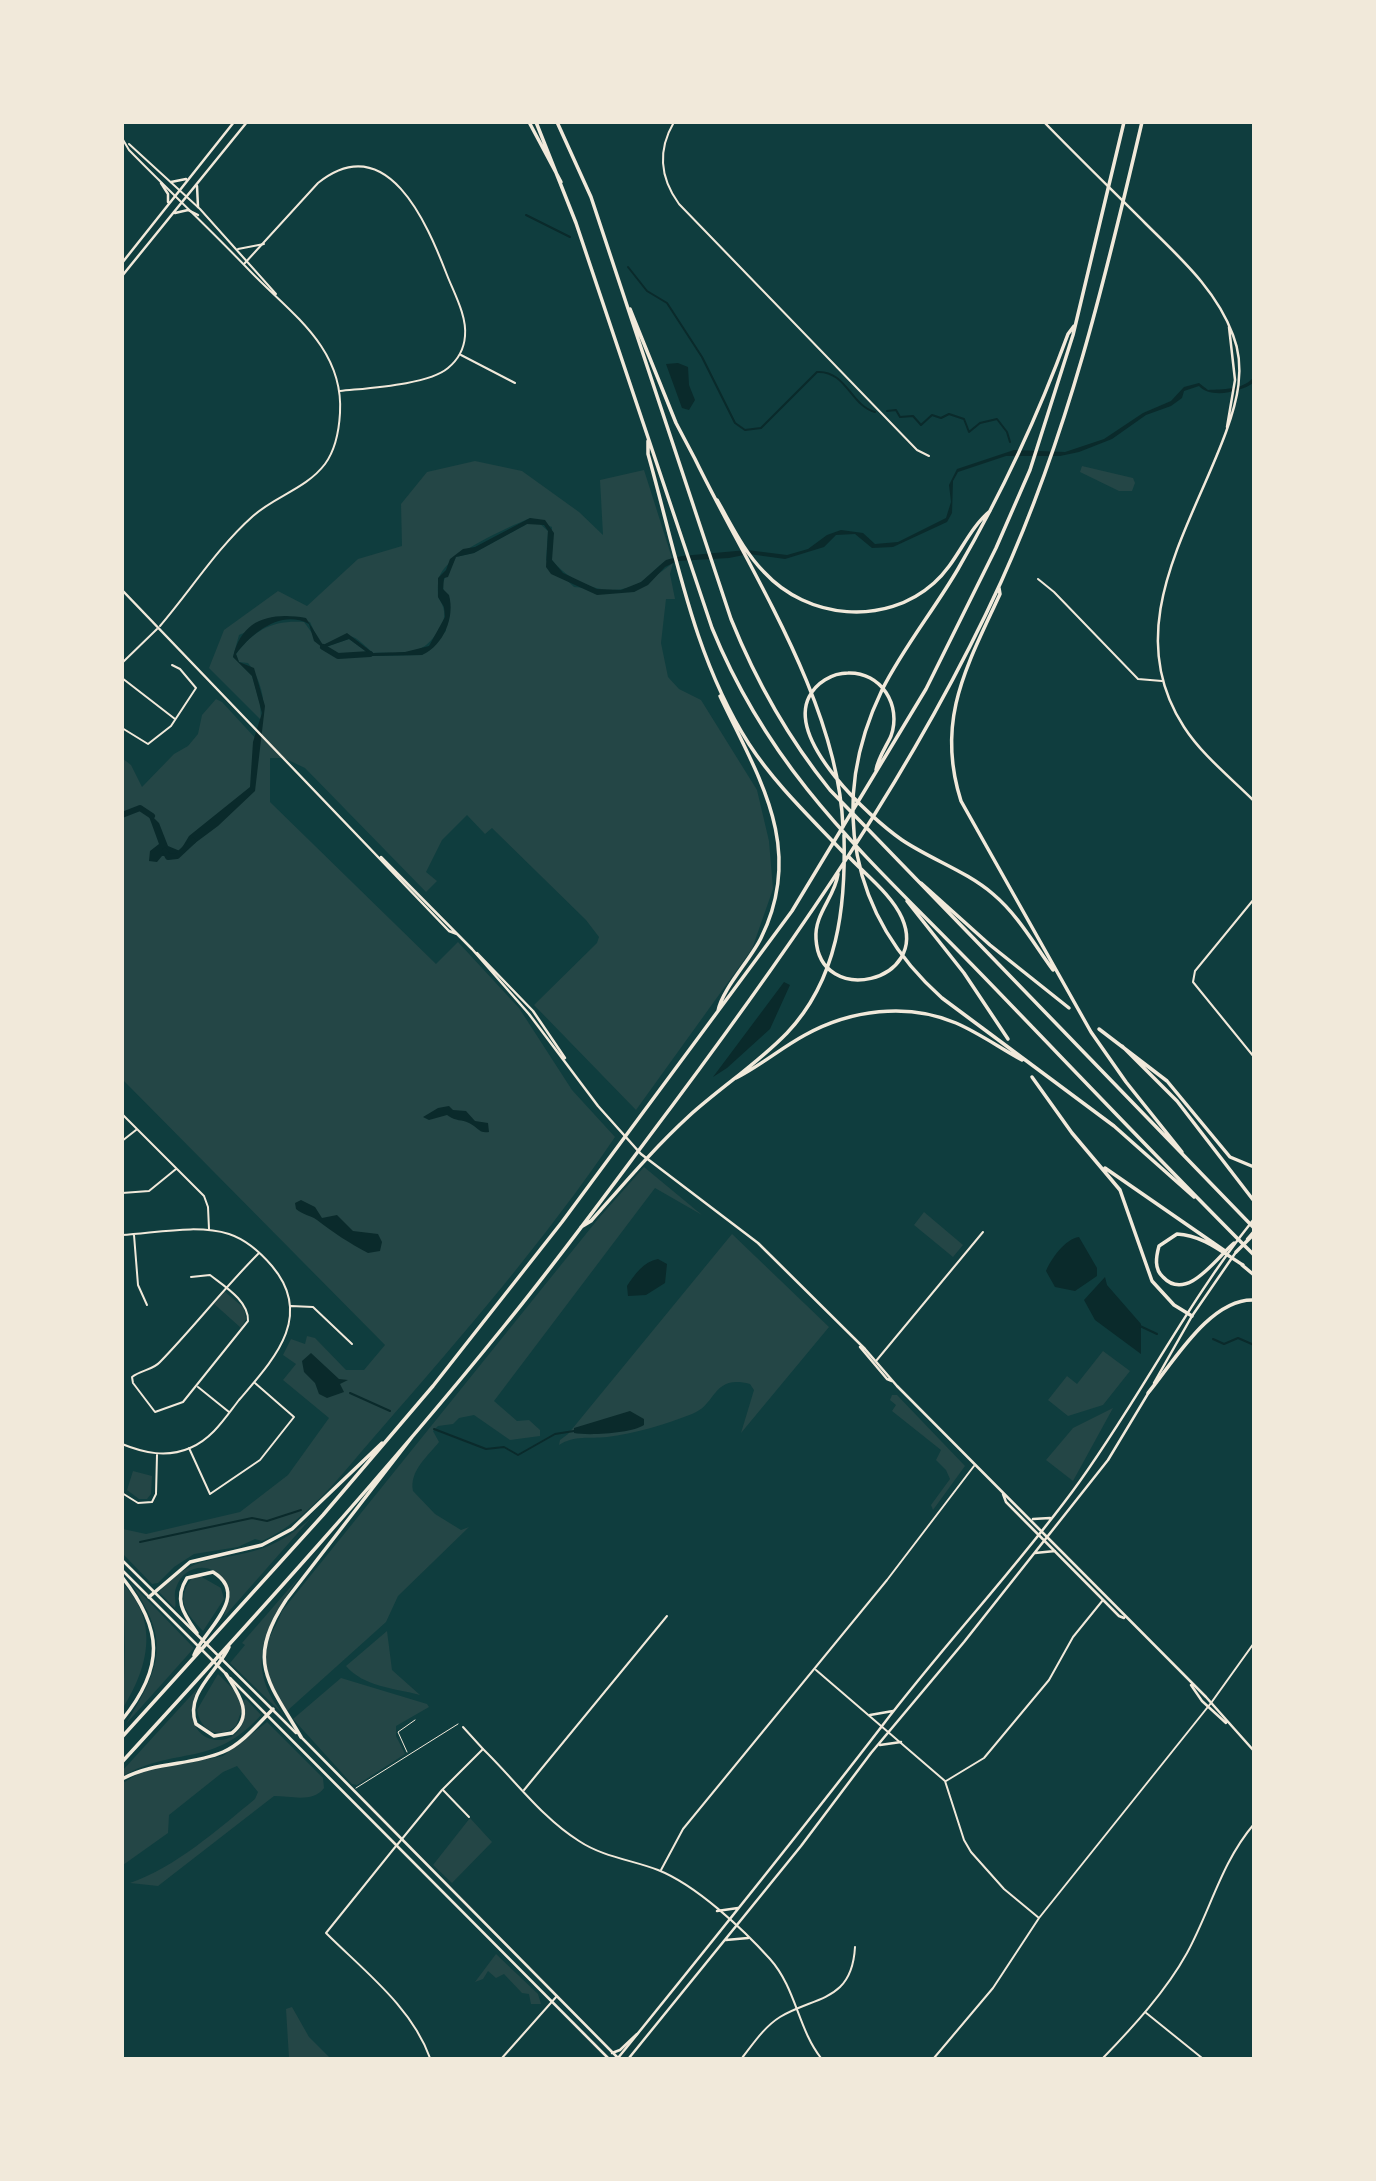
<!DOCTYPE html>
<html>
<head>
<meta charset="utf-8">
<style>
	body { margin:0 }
	#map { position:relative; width:1376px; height:2181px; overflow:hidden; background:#0f3d3e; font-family:Commissioner,sans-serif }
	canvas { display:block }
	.frame { position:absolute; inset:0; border:124px solid #f1e9da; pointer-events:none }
</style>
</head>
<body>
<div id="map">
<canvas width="1376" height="2181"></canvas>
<div class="frame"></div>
</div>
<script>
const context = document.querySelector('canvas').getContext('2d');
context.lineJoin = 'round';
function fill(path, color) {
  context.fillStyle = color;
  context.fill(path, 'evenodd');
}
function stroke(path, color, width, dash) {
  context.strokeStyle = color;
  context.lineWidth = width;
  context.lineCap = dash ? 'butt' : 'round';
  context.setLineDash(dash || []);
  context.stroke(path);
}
const green = new Path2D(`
	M475,461L522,471L579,512L603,535L600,480L644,470L672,558C658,563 653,574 641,582C612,600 572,585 552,560V527L530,518C505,529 451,552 440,575C437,580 438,591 438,597C445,608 447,616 440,628C422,658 407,652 373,653C347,629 354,635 323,645L318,640L310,622L285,616L239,635L233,657L252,676L260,703L261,720L209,668L224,630L278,591L307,606L358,559L402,546L401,504L427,472Z
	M1082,466L1133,478L1135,483L1132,491H1119L1080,472Z
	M539,523L548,531L546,560L574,587L634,592L673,563L670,574L675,599H666L661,643L668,677L679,689L701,700L757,790L769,841L773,889L752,949L636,1110L534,1005L597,943L599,937L586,920L492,828L485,834L467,815L442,840L426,872L437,881L426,892L305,768L284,758H270V802L436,964L458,942L519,1008L572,1090L615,1137C545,1240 463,1335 381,1429C346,1468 310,1520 262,1541L255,1539L238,1547L194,1554L174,1567L158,1583L152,1584L123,1554V1529L146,1534L240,1512L288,1475L329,1418L283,1380L296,1364L283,1355L291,1339L305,1344L307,1336L315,1338L346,1370H364L385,1345L123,1080L122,758L131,765L142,787L174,754L188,746L198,734L202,715L216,699L222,702L258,741C267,713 266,686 248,663L239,662L236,654C255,629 273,620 304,622L323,648L349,639L372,656L422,655L446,631L443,582L456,557L474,553L527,524Z
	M644,1167L702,1215L655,1188L494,1401L517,1421L529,1420L540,1430V1436L510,1440L474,1415L459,1418L453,1424L438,1426L433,1431L439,1442C428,1456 409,1471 413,1491L435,1514L461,1530L469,1527L398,1596L386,1622L287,1711C273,1692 261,1665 268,1642C271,1632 278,1623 282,1611L598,1219Z
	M924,1212L963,1245L953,1257L914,1225Z
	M732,1234L829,1327L741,1433L754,1390L750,1384C712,1374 717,1405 692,1414C666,1424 634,1434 607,1437C589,1439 575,1435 559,1445L560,1440L568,1434Z
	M224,1291L244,1308L246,1319L241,1328L212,1302Z
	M1103,1351L1130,1371L1103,1405L1068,1416L1048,1400L1067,1376L1077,1384Z
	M892,1395H897L965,1466L933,1510L931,1505L950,1479L946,1470L936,1460L941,1450L892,1411L896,1405L890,1400Z
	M1113,1408L1073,1481L1046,1460L1073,1428Z
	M133,1471L152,1476L151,1494L147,1499H139L127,1490Z
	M311,1518L223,1618C245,1567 188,1551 176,1588C173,1595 177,1603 175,1608L159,1592C196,1550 221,1564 266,1547C283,1540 298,1530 311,1518Z
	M200,1576L221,1588L224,1599L203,1631C186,1613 175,1600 192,1578Z
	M300,1576C267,1623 241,1665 285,1716L230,1663L245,1645L242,1643Z
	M130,1582L194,1648L126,1724C161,1666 171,1641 130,1582Z
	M123,1584C160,1622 148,1668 123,1708L125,1649Z
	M387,1631L392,1670L420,1695C394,1688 364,1687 346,1666Z
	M218,1674L235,1691L242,1709L236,1726C219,1740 200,1731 197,1710Z
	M341,1678L427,1704L429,1707L396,1726V1736L405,1754L357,1785L352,1784L293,1719Z
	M197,1689C172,1755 257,1755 243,1701L246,1699L261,1715C214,1768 175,1746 123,1776V1770Z
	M267,1722L323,1778L324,1788C313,1803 291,1796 274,1796L158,1886L130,1883C176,1867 217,1830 255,1799L258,1792L237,1766L223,1772L169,1815L168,1833L123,1865V1783L141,1772L223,1756Z
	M470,1818L492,1842L452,1883L433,1865Z
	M496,1954L538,1994L541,2004H531L529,1994L522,1993L504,1974L496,1978L488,1971L483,1979L475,1982Z
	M292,2007L309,2037L330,2058H289L286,2009Z`);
const water = new Path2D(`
	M678,363L688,367L689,385L695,400L689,410L682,408L666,364Z
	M1253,378V383C1241,392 1210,399 1199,386L1184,391L1182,398L1171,406L1146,415L1112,439L1079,452L1060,456H1006L958,472L953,481L952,513L947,522L893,547L872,548L855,534L836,535L824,547L785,559L749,554L729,558L677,561L665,567L648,585L634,592L597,595L551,574L546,567L548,531L544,525L527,524L474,553L456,557L448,577L444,578L443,589L449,595C455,617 444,645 422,655L372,656L349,639L323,648L314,641L309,624C281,609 252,633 236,654L239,662L254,668L265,706L255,791L218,826L179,855L162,856L157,862L149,861L150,851L159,844L147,811L159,823L168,846L180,851L189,836L250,787L253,742L262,713L252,676L233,657C242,619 270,612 306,618L323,645L347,633L373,653L405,652L429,646L445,617L444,607L438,597V578L446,570L450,559L463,549L475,547L530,518L545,520L554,533L552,560L563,573L597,589L621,590L641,582L666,560L682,556L747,550L787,555L808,549L827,535L841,530L863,533L875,544L898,542L946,518L951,502L949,485L957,469L1014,450L1065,452L1104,439L1143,413L1171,401L1184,387L1199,383L1208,390C1223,389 1242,390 1253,378Z
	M784,982L790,985L770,1029L727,1068L713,1077Z
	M449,1106L453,1110L466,1111L475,1121L488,1123L489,1132C479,1134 478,1127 469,1123C461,1119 457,1122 447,1115L429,1120L423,1117L438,1108Z
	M301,1200L315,1207L322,1218L337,1215L353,1231L378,1234L382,1242L380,1251L368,1253C349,1243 334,1233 317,1220C310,1215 303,1215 296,1209L295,1203Z
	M1079,1237L1097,1268V1276L1075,1291L1055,1287L1046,1271C1051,1259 1065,1239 1079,1237Z
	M658,1259L667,1264L665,1283L646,1295L628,1296L627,1286C635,1274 643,1262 658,1259Z
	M1105,1277L1107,1285L1141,1324V1354L1095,1320L1084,1300Z
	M311,1353L339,1379L348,1380L340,1384L344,1392L327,1398L319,1394L315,1383L304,1372L302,1361Z
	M630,1411L644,1419V1425C633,1433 589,1436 574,1433V1428Z`);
const stream = new Path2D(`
	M526,215L570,237
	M628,267L647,291L667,303L702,357L735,423L745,430L761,428L817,372C846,370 851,406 875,412
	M887,411L896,410L900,417L913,416L921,425L932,415L941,418L949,414L964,419L969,432L980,423L997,419L1007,432L1010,442
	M1140,1326L1157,1334
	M1213,1339L1224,1344L1238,1338L1254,1345
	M350,1393L390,1411
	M434,1429L486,1449L504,1447L518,1455L555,1434L574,1431
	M140,1542L252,1518L267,1521L301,1510`);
const river = new Path2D(`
	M323,647L338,656L370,654
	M122,815L140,808L152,816
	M165,851L168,857L177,856L193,841`);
const service = new Path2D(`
	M407,1752L398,1732L415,1720
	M356,1788L458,1724`);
const minor = new Path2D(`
	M674,122C657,151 660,178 679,204L917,450L929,456
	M244,264L318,183C387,128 427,223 447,275C454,293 467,316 465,336C464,349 459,359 448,368C428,385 367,388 340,391
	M461,355L515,383
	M1038,579L1054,592L1138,679L1162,681
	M122,663L157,629
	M122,678L175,719
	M122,728L148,744L171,726L196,688L180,669L172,665
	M1254,899L1195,971L1193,982L1254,1057
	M122,1114L204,1196L208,1207L209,1229
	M122,1141L136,1130
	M122,1193L149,1191L176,1169
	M122,1235C156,1233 197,1224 229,1234C247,1240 260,1252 272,1266C315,1317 273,1360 239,1400C225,1418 212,1439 190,1448C167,1458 144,1453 122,1444
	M134,1235L138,1285L147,1305
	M191,1277L210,1275C224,1286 249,1301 248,1321L183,1402L155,1412L133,1383L132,1377C141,1370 153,1370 160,1362C194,1327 224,1288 259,1253
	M291,1306L313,1307L352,1344
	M876,1361L983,1232
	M198,1387L229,1412
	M189,1448L210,1494L260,1460L294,1417L255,1383
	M122,1493L138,1503L152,1502L156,1494L157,1455
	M816,1670L945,1781L964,1840L971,1852L1004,1889L1039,1918
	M463,1727L483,1749
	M946,1781L984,1758L1049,1680L1073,1637L1103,1600
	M443,1790L469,1817
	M524,1790L667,1616
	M396,1846L326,1933C363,1970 412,2007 430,2058
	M661,1870L683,1829L887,1580L974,1466
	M1145,2012L1202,2058
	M502,2058L557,1996
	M742,2058C753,2044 764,2027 780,2017C815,1996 852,2002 855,1947
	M934,2058L993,1988L1039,1918L1211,1703L1254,1643
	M1103,2058C1133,2027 1166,1991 1187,1953C1211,1909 1221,1863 1254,1824`);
const tertiary = new Path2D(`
	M122,138L129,150C169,191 210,229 250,271C289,312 344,347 340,413C339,431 336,449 325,464C306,489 275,496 253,516C217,548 191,590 160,626
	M129,144L200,209L276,294
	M238,249L264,244
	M397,1845L442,1790L483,1749C514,1779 542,1818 579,1841C603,1857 632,1860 658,1870C696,1885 743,1929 770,1959C796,1988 798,2029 821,2058`);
const secondary = new Path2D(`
	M1044,122C1077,156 1112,190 1145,223C1179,257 1216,289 1233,335C1246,368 1237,402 1226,432C1191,528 1119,628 1184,727C1202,755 1231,778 1254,801
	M171,182L186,179
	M161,183L168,194V202
	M197,186L198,207
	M175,213L188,210L198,215
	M122,263L234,122
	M122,276L247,122
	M1227,427L1235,380L1229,327
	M122,590L449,931L457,934
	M381,857L472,949
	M472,949L529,1014L598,1106L641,1154L758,1243L865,1349L897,1386L1206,1697L1254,1751
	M477,953L533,1011L565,1058
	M1247,1239L1254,1231
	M860,1347L887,1379L892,1381
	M1154,1383L1192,1316L1236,1252
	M1003,1494L1006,1502L1119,1616L1124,1618
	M1033,1519L1050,1518
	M1035,1553L1055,1551
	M1191,1685L1202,1701L1226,1723
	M870,1715L893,1711
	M880,1745L901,1742
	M717,1911L738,1908
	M726,1940L748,1938
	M618,2058C707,1948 796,1838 882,1726C943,1646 1012,1573 1072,1492C1137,1404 1185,1305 1254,1219
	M629,2058L801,1846L871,1753L964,1642L1108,1460L1149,1392`);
const primary = new Path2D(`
	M122,1560L296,1733
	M122,1570L226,1674
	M230,1678L608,2058
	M301,1737L618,2058
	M612,2053L620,2050L637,2034`);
const motorway = new Path2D(`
	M529,122L561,182
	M536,122L576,223L712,628C774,780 873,862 983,976C1073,1069 1162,1163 1254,1255
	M557,122L591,197L731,619C756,681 788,738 830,790L1254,1228
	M630,309L676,423L695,459
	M1074,326L1068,334C1038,416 1002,493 958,569C934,610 903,648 882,690C828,802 850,916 942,998L1114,1126L1194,1197
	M648,441V454C676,553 693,656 749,744C775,784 810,817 843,852
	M695,459C749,570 838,702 843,827
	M717,500C731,524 744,552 764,572C807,619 885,627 934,583C957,563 967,530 990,511
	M999,588L1000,594C967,666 935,720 961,801L1091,1032L1126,1082L1182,1152
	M876,770C878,758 886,747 891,736C902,705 881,672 848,673C832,673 816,683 809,697C787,741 869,817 902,840C932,860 966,871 993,894C1018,915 1034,944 1053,970
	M838,874C835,897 814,914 816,939C820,1008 930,982 902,918C892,895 866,875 849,857
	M921,883L990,945L1069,1008
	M907,901L964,973L1008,1039
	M718,1011C722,989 751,959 761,938C806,847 758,777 720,696
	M1099,1029L1167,1081L1230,1157L1254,1167
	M1122,1046L1177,1101L1254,1201
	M1032,1077L1072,1133L1120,1190L1152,1281L1174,1305L1192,1316
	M736,1078C760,1066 781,1048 805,1035C850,1010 907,1002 956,1023C979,1033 1000,1048 1022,1060
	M1105,1168L1225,1251
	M581,1227L591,1221C623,1185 654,1148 689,1116C721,1087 757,1064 787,1033C838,979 846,907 844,835
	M1234,1243C1217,1257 1187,1303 1163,1277C1154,1269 1156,1257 1159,1246L1177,1234C1202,1235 1222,1252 1243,1265
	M1236,1252L1254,1234
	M1242,1265L1254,1275
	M1148,1393C1173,1363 1210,1298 1254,1300
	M122,1577C163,1629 165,1667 122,1720
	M149,1597L190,1562L262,1545L292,1529L382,1443
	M194,1655C203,1631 252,1596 213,1572L187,1578C173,1600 184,1614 197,1633
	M226,1674C238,1693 255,1715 232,1733L214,1736L196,1724C184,1694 218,1671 229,1647
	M122,1737L323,1515L433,1386L562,1222L792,911L926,689L996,548L1030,470L1073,335L1124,122
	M301,1737C269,1682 245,1662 286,1600L412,1437
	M122,1762C253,1619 383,1476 505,1325C563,1254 617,1179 672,1106C795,941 915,770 1001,582C1068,434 1105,280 1142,122
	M122,1779C156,1761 190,1766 223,1752C242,1744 258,1724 273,1709`);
fill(green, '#244646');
fill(water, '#0a2a2b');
stroke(stream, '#0a2a2b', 2);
stroke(river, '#0a2a2b', 6);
stroke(service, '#f1e9da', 1);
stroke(minor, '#f1e9da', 2);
stroke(tertiary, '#f1e9da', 2);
stroke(secondary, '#f1e9da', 2.5);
stroke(primary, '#f1e9da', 2.5);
stroke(motorway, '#f1e9da', 3.5);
</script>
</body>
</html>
